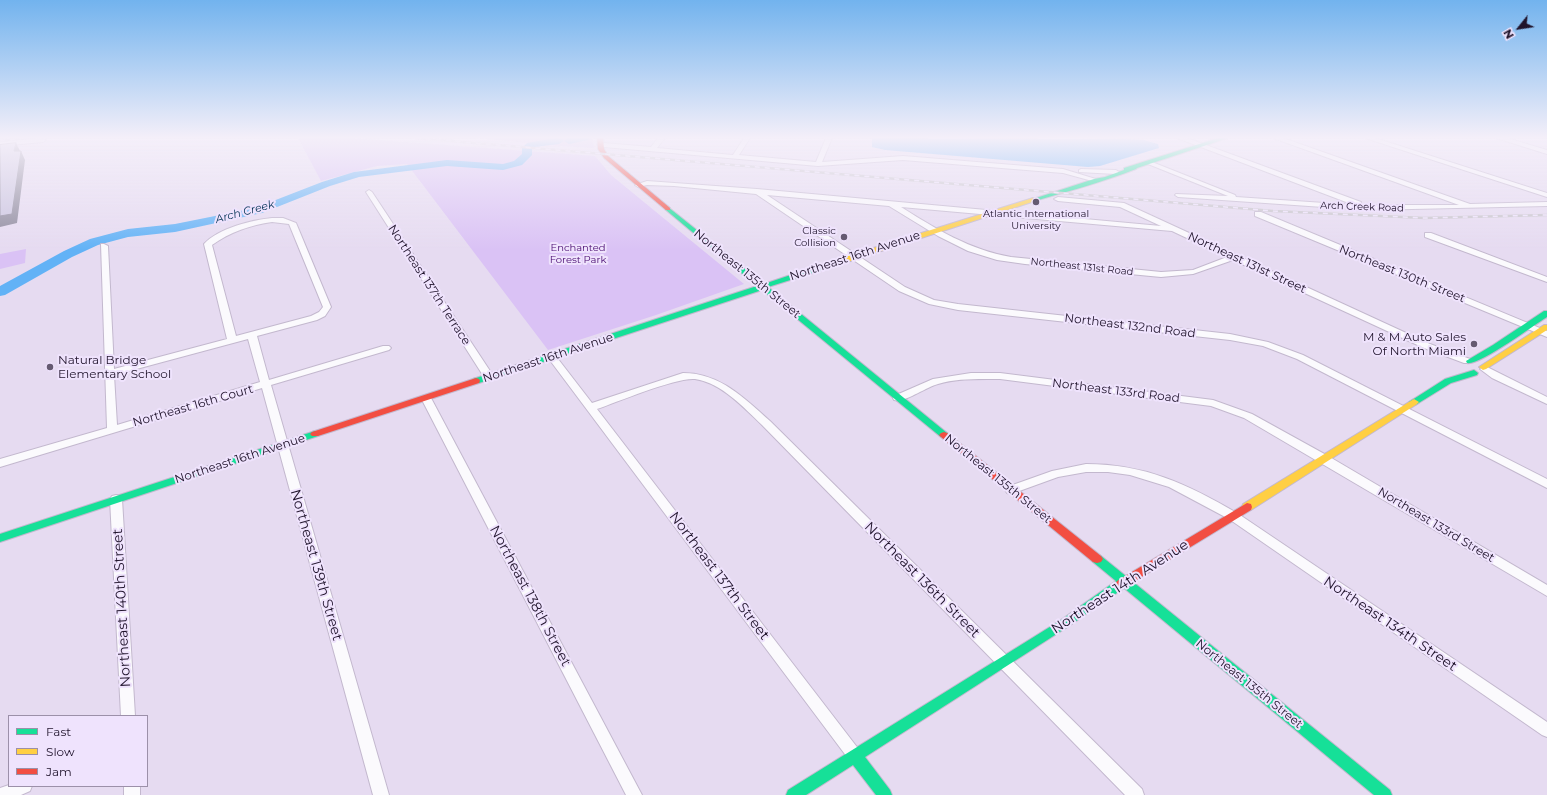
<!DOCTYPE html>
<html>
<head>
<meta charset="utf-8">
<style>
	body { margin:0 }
	#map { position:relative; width:1547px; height:795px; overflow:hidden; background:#e6dbf1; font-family:Montserrat,sans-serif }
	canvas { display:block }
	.legend { position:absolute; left:8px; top:715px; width:140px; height:72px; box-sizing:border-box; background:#efe3fd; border:1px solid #9c90a9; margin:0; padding:5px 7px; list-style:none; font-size:12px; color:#20142c }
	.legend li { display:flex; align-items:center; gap:8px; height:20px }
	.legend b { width:20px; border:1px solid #9c90a9 }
	.north { position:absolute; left:1499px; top:8px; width:40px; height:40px; -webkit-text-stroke:3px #efe3fd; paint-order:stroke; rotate:240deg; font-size:11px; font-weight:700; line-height:16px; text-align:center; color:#20142c }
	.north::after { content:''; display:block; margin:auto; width:14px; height:18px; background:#20142c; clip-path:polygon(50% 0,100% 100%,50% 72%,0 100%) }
</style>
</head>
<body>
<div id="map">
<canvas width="1547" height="795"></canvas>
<ul class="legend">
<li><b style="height:5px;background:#16e098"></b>Fast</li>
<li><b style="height:5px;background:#ffcf43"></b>Slow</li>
<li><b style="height:5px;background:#f24e42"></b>Jam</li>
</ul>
<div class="north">N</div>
</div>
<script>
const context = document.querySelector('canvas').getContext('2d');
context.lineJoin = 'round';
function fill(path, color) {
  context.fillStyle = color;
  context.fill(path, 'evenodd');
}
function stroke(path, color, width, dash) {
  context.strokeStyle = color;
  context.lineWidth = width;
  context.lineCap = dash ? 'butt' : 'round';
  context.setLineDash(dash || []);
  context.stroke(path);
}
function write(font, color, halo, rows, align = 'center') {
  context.font = font + ' Montserrat,sans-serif';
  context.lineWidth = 4;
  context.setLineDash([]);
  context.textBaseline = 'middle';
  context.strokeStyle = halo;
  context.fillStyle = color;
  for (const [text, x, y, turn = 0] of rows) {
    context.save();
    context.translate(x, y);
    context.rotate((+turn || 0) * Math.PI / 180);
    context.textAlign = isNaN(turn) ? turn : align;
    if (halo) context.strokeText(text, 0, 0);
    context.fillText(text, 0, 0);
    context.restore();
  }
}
const green = new Path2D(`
	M298,138H352L595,156L611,175L744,284L656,315L548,350L407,164L377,166L321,181Z
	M477,138H592L594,148L559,146Z
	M26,249L25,263L0,269V254Z`);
const water = new Path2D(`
	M872,138L1124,139L1144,140L1158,144L1159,148L1100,166L1088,167L885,150L872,147Z`);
const river = new Path2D(`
	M556,138L562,139L564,141L559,144L535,147L532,149V155L522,165L503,170L447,166L359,177L330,186L262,213L175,232L128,237L98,245L72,257L5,295L0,296V286L64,251L90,239L128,229L175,224L255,208L322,182L354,172L447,160L503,164L514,161L522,154V148L527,143Z
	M590,138L588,140L569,144L564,141L568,138Z`);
const street = new Path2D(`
	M41,138L46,140L43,142L0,146V142Z
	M658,138H665L657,148L733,155L744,138H750L739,155L816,162L826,138H832L822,162L903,156L1063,169L1099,180L1096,182L1063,173L903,160L818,166L604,147L601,145L604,143L651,147Z
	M1177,138H1187L1361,202V205H1459L1273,138H1283L1470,204L1547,202V206L1367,210L1178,197L1175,195L1176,194L1228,196L1148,164V162H1152L1235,195L1236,197L1354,205Z
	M1365,138H1375L1547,193V197Z
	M1496,138H1507L1547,150V154Z
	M1081,169L1116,170L1119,172L1116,174L1079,172V170Z
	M647,181L757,189L1161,226L1120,207L1058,201L1054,199L1058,197L1124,203L1430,344L1470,359L1472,361L1470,363H1464L1424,348L1233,260L1193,274L1161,277L1025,264L997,260L968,251L938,236L889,206L767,195L905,287L934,300L958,304L1230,334L1268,342L1303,355L1547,479V488L1297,359L1263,346L1230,340L958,310L929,304L899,291L756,194L674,186L647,185L638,187L635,185ZM901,207L1172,231L1227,257L1193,270L1161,272L1011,257C970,250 936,229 901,207Z
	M369,190L372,192L494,377L492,379L489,380L484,377L366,192Z
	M1255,212H1261L1547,331V337L1255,216Z
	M272,218H283L296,223L331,307L325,316L317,320L257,336L269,380L383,346H389L391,348L389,350L271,385L389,795H373L262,388L0,467V459L107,428L101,244H104L108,246L114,369L227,339L204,244C219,228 252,220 272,218ZM272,222L289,224L323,307L319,312L311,316L236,336L212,245C230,232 251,225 272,222ZM248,339L260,382L117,425L114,375Z
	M1425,233H1431L1547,277V282L1425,237Z
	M552,354L555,355L592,403L683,373C720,373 744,398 770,421L1142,789L1144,795H1125L762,425C744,408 722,383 695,379C677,377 617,402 597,409L860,751L863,756L860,761L855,763L850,761L549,359L547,357L549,355Z
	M1485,366L1547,397V404L1492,378L1480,369Z
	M971,373H1000L1213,400L1252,414L1328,456L1547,585V596L1244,418L1211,406L1000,379C980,379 957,378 938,384C926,387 905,403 894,400L893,398L894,396L933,379Z
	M426,395L431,398L642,795H626L421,398Z
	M1086,464C1145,464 1187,484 1237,513L1547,722V737L1542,735L1229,519L1169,487L1130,475L1108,472H1086L1058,477L1011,494L1007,493L1005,490L1007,487L1052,471Z
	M116,495L120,496L122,499L135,716H121L110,499L112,496Z
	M9,785V786H32L30,791L21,795H0V788Z
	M124,786H140V795H124Z`);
const fast = new Path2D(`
	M1218,138H1228L1137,168L1136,169C1103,182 1069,191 1035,201L1030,200L1094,179L1105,177L1124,170V168Z
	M668,207L764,284L832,261H838V265L768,287L947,433L949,435L947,437H941L762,290L479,383H473L472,381L473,379L757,286L666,210L665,209Z
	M1544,311H1547V317C1534,325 1479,366 1467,363L1466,361L1493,345Z
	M1474,370L1478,373L1477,375L1451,383L1417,404L1414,405L1409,402L1445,379Z
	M315,431L320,434L318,436L0,542V534Z
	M1097,555L1101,556L1390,790L1392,795H1374L1124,588L1069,626L865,757L890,790L892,795H876L853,765L806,795H786L788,790L1061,620L1116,581L1093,562L1091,559L1093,556Z`);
const slow = new Path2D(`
	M1033,198L1036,200L1035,201L838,265H832L831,263L832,261Z
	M1544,325H1547V330L1486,369L1483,370L1479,367Z
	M1414,399L1419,402L1417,404L1251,510H1243L1242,507L1243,504Z`);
const jam = new Path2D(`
	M597,138H603L604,149L608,156L670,208V210H666L604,158L598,149Z
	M476,378L479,379L480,381L479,383L318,436H312L310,434L312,432Z
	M944,432L947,433L1101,556L1103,559L1101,562L1097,563L1093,562L941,437L939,435L941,433Z
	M1247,503L1251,504L1252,507L1251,510L1125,587L1121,589L1117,587L1115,584L1117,581Z`);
const rail = new Path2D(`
	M416,138L1273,211L1424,218L1547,215
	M0,141L25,138`);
const shadedWall = new Path2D(`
	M16,143L20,151H14Z
	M21,151L25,160L17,223L0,227V216Z`);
const building = new Path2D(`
	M16,143L14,151H21L12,214L0,216V145Z`);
const markers = [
	[1036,202,4,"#655a71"],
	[844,237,4,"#655a71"],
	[1474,344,4,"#655a71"],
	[50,367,4,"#655a71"]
];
const farStreetnames = [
	["Arch Creek Road",1362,207,2],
	["Northeast 131st Road",1082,267,6]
];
const farPoinames = [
	["Atlantic International",1036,214],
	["University",1036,226],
	["Classic",836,231,"right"],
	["Collision",836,243,"right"]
];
const farParknames = [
	["Enchanted",578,248],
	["Forest Park",578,260]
];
const farWaternames = [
	["Arch Creek",245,212,-15]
];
const streetNames = [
	["Northeast 16th Avenue",855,256,-18],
	["Northeast 131st Street",1247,263,25],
	["Northeast 135th Street",747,274,39],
	["Northeast 130th Street",1402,274,22],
	["Northeast 137th Terrace",429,285,57],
	["Northeast 132nd Road",1130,326,7],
	["Northeast 16th Avenue",548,358,-18],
	["Northeast 133rd Road",1116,391,7],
	["Northeast 16th Court",193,406,-16],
	["Northeast 16th Avenue",240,459,-18],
	["Northeast 135th Street",998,479,39],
	["Northeast 133rd Street",1436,525,31],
	["Northeast 135th Street",1249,684,39]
];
const poiNames = [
	["M & M Auto Sales",1466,337],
	["Of North Miami",1466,351],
	["Natural Bridge",58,360,"left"],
	["Elementary School",58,374,"left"]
];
const nearStreetnames = [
	["Northeast 139th Street",316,565,74],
	["Northeast 137th Street",719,576,53],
	["Northeast 136th Street",922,580,45],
	["Northeast 14th Avenue",1120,587,-33],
	["Northeast 138th Street",530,596,62],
	["Northeast 140th Street",122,608,-93],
	["Northeast 134th Street",1390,624,34]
];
fill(green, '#dac2f5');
fill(water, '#62b2f6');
fill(river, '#62b2f6');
stroke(street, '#c3b8ce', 2);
stroke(fast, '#c3b8ce', 2);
stroke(slow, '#c3b8ce', 2);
stroke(jam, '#c3b8ce', 2);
fill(street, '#fbfafd');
fill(fast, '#16e098');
fill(slow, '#ffcf43');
fill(jam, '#f24e42');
stroke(rail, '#c8c5cc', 2.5);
stroke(rail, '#efe3fd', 1.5, [5]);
fill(shadedWall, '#8d899c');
fill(building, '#cac4df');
stroke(building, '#8d899c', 1);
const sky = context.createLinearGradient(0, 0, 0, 250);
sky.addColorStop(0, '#72b3ee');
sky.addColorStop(0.55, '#f4eff9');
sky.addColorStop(1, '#f4eff900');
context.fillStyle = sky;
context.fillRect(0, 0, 1547, 250);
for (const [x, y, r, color] of markers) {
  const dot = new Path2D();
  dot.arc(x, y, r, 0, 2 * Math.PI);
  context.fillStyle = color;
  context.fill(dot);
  stroke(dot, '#efe3fd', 1.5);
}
write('10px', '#20142c', '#efe3fd', farStreetnames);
write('10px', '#20142c', '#efe3fd', farPoinames);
write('10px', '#46086e', '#efe3fd', farParknames);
write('italic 11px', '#003052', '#efe3fd', farWaternames);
write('12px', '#20142c', '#efe3fd', streetNames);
write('12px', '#20142c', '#efe3fd', poiNames, 'right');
write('14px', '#20142c', '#efe3fd', nearStreetnames);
</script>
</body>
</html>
